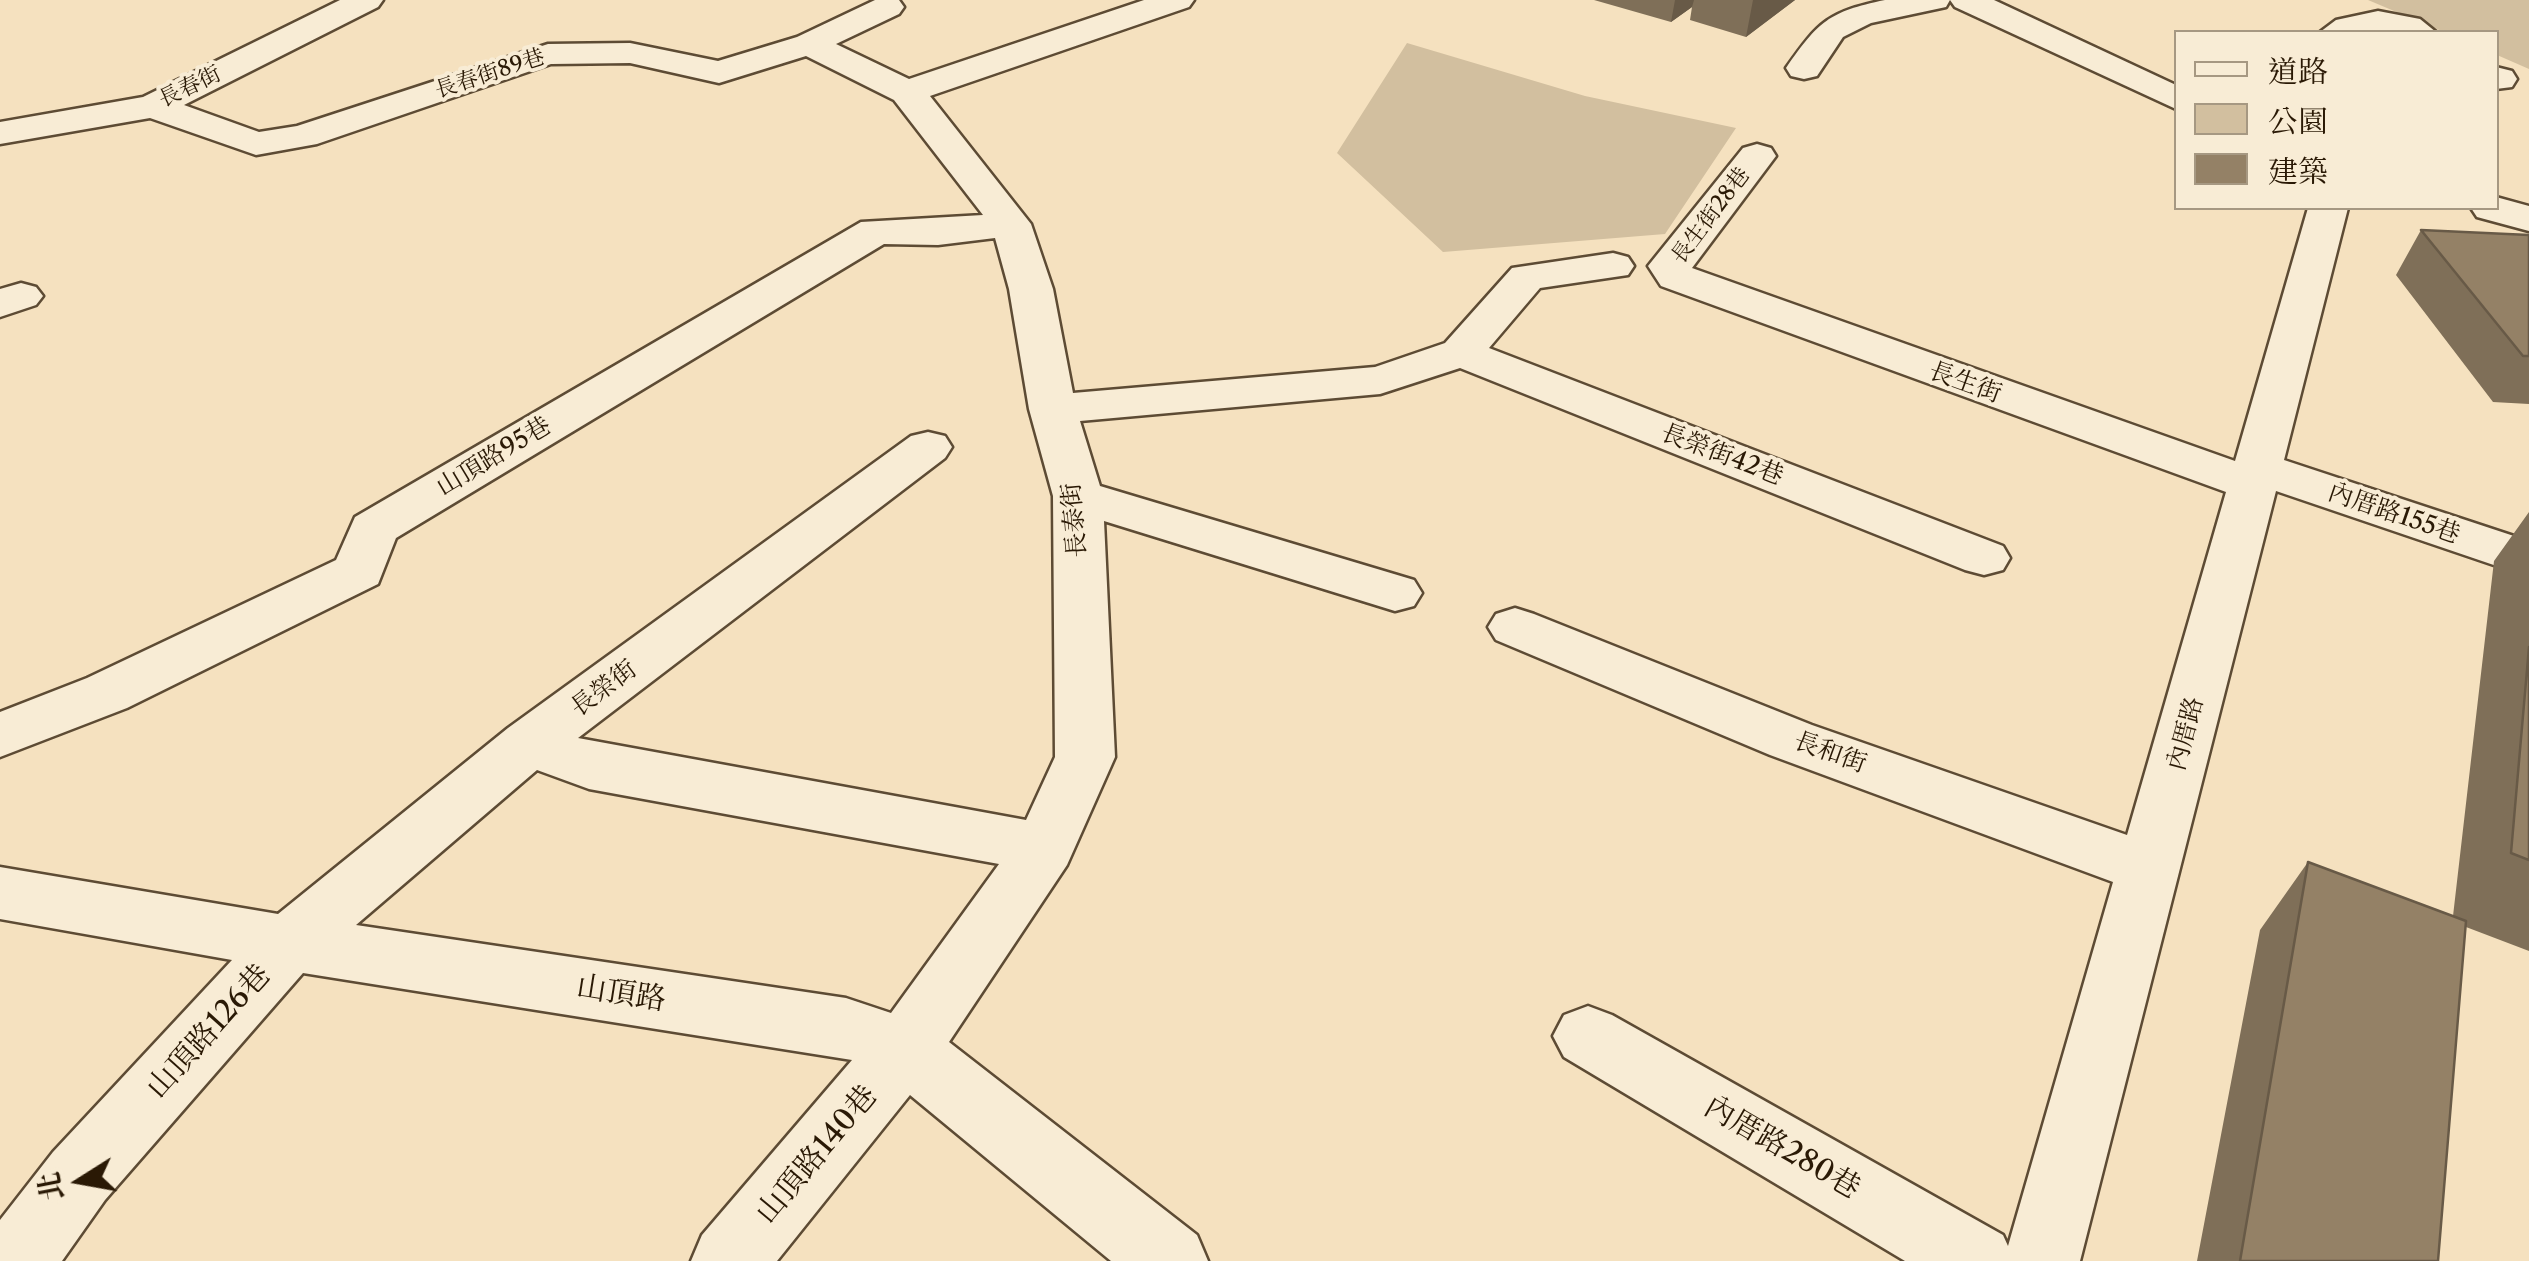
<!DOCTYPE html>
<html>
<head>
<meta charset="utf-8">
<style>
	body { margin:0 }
	#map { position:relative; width:2529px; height:1261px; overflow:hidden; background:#f5e1bf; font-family:"Libre Caslon Text","Noto Serif TC",serif }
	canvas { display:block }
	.legend { position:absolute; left:2174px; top:30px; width:325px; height:180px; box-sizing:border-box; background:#f8ecd5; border:2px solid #a69882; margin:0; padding:12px 18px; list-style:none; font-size:30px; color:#2a1905 }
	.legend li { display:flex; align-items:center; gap:20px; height:50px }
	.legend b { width:50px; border:2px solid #a69882 }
	.north { position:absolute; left:30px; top:1131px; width:100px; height:100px; -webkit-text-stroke:8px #f8ecd5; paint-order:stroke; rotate:259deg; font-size:28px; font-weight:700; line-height:40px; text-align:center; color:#2a1905 }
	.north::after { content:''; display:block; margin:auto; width:35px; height:45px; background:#2a1905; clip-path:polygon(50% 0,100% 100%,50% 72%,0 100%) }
</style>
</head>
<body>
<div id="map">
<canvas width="2529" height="1261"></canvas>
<ul class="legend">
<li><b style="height:12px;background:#f8ecd5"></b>道路</li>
<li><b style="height:28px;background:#d2bf9f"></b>公園</li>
<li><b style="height:28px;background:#948166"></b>建築</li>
</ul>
<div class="north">北</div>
</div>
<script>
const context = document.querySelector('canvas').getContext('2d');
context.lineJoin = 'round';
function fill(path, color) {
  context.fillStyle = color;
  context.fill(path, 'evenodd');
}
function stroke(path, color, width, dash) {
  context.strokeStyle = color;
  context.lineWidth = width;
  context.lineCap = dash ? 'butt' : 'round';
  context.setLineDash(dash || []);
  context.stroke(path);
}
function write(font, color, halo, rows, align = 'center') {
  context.font = font + ' "Libre Caslon Text","Noto Serif TC",serif';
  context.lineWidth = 8;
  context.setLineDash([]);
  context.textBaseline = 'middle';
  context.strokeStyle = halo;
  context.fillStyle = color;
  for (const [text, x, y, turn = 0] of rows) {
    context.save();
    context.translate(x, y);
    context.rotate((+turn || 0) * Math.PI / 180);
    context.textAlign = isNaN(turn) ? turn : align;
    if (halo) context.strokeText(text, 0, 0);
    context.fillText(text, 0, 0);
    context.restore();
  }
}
const green = new Path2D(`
	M2368,0H2529V69L2497,55L2496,32H2444Z
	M1407,43L1585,96L1736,128L1665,234L1443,252L1337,153Z`);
const minor = new Path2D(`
	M340,0H383L378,7L184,105L259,132L297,126L548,44L630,43L718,61L797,37L875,0H899L904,7L899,14L836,44L909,79L1144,0H1194L1189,7L930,96L1031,224L1053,289L1073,393L1375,367L1445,343L1512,268L1613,253L1628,257L1634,266L1628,275L1540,288L1489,348L2003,546L2010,558L2003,570L1984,575L1965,570L1460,368L1380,394L1080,421L1100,486L1414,580L1422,593L1414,606L1395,611L1104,521L1115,757L1067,865L949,1042L1197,1235L1208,1261H1111L910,1095L777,1261H691L702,1235L852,1060L303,973L105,1200L62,1261H0V1220L53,1152L232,960L0,919V867L278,914L508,728L911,436L928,432L945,436L952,447L945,458L578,738L1026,820L1055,757L1053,496L1029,409L1009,289L995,238L938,245L884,244L396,538L378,584L127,708L0,757V712L87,678L336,560L355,517L861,222L983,215L894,100L806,56L719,83L630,63L551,64L317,144L256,155L150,118L0,144V122L143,97ZM537,770L589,789L999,864L891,1013L846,998L356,925Z
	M1885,0H1994L2176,85V109L1955,7L1950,0L1946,7L1871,23L1843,37L1817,76L1804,79L1791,76L1786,68C1819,21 1828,12 1885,0Z
	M2378,11L2420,19L2436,32H2320L2336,20Z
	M2496,67L2512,71L2517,79L2512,87L2496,89Z
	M1757,144L1771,148L1776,156L1692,268L2235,461L2308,208H2348L2284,460L2529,541V577L2276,491L2080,1261H1905L1564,1057L1553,1036L1564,1015L1588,1006L1612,1015L2003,1235L2008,1246L2113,882L1770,755L1496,640L1488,627L1496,614L1515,608L1534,614L1812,725L2127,835L2226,492L1661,286L1648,266L1743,148Z
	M2496,197L2529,206V231L2477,217L2471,208H2496Z
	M21,283L36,287L43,296L36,305L0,317V289Z`);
const wall = new Path2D(`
	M1594,0H1795L1746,37L1690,20L1692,7L1671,22Z
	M2421,230L2529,235V404L2493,402L2396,275Z
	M2529,512V951L2466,927L2438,1261H2197L2260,930L2308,862L2453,916L2494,561Z`);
const shadedWall = new Path2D(`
	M1675,0H1694L1692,7L1671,22Z
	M1753,0H1795L1746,37Z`);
const building = new Path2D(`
	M2421,230L2529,235V356H2523Z
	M2529,647V860L2511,853Z
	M2308,862L2466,921L2438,1261H2240Z`);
const farStreetnames = [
	["長春街89巷",490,74,-18],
	["長春街",190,87,-26],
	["長生街28巷",1711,216,-53]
];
const streetNames = [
	["長生街",1965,383,20],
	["長榮街42巷",1722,455,21],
	["山頂路95巷",494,457,-31],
	["內厝路155巷",2394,514,19],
	["長泰街",1075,520,-95],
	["長榮街",604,689,-37],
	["內厝路",2186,734,-75],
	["長和街",1830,753,20]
];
const nearStreetnames = [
	["山頂路",621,994,9],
	["山頂路126巷",209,1032,-48],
	["內厝路280巷",1782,1148,30],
	["山頂路140巷",817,1155,-50]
];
fill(green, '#d2bf9f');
stroke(minor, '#5d4b34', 5);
fill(minor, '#f8ecd5');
fill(wall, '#7f6f58');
fill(shadedWall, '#685a47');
fill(building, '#948166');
stroke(building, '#685a47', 2.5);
write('22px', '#2a1905', '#f8ecd5', farStreetnames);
write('25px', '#2a1905', '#f8ecd5', streetNames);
write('30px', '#2a1905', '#f8ecd5', nearStreetnames);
</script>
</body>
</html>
